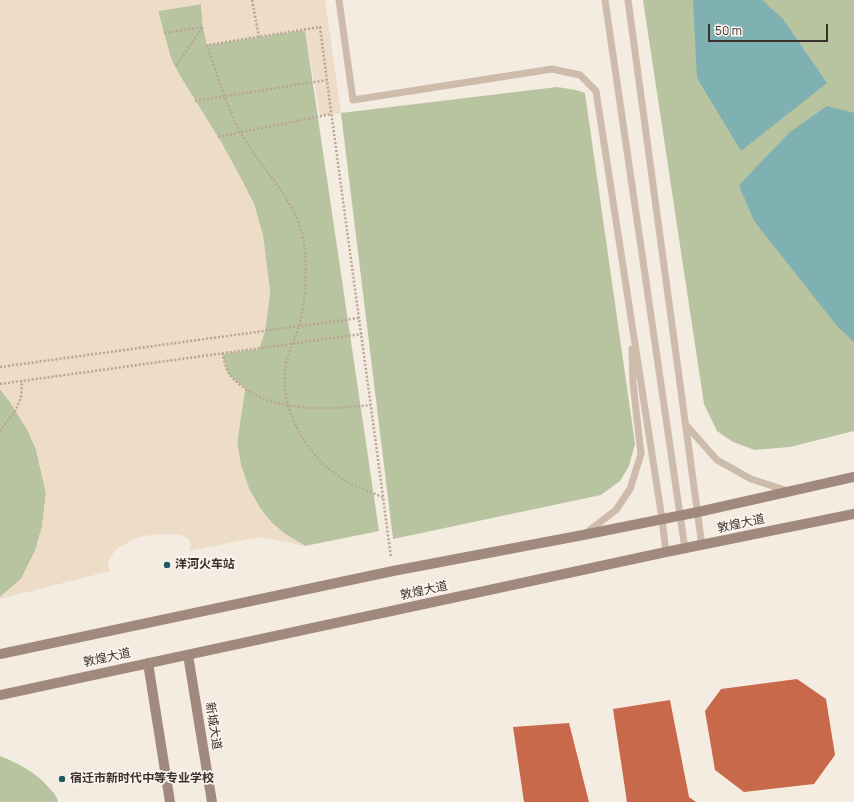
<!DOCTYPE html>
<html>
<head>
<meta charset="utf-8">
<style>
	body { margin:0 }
	#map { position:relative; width:854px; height:802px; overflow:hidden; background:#f4ebe1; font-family:Manrope,sans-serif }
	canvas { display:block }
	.scale { position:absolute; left:708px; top:24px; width:120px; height:18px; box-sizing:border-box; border:2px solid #3b302b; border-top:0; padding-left:5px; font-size:12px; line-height:14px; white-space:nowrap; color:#3b302b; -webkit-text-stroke:3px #fbf5ee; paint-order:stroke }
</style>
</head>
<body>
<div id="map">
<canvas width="854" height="802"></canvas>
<div class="scale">50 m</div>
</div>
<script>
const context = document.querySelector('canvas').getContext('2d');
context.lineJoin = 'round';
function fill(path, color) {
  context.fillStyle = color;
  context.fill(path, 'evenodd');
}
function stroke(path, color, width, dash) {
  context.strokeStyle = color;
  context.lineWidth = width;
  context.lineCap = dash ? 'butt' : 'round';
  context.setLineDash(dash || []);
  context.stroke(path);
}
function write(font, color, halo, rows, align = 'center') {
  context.font = font + ' Manrope,"Noto Sans SC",sans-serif';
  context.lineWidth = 3.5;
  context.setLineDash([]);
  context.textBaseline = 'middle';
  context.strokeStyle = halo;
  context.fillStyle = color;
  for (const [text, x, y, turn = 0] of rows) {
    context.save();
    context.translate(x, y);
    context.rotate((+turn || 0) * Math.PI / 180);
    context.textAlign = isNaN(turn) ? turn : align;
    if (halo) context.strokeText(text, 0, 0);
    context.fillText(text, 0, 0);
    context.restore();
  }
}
const green = new Path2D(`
	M643,0H854V431L790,447L755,450L733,442L717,431L704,404Z
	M201,4L203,27L207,45L305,30L379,531L305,546L285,534L272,523L260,508L249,489L241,465L237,443L245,389L228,374L222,353L259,349L265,331L270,292L263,236L254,204L221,142L180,76L171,59L158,11Z
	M557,87L576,90L585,93L635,444L629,466L620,481L601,495L393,539L341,113Z
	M0,389L10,402L27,429L36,449L46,493L42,527L35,551L21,579L0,597Z
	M0,756C20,764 36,772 50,789C54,793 57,796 58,802H0Z`);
const plaza = new Path2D(`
	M0,0H325L341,113L320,116L305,30L207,45L203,27L201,4L158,11L171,59L180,76L221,142L241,178L254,204L263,236L270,292L265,331L259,349L222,354L228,374L245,389L237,443L241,465L249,489L260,508L272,523L285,534L305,546L260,537L189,551L191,545L189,539L180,535L158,534L138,537L115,550L108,562L110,571L0,599V597L21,579L35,551L42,527L46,493L36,449L27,429L10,402L0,389Z`);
const water = new Path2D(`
	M693,0H762L783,19L827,83L741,151L697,78Z
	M827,106L854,113V342L837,326L754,221L739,185L790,132Z`);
const building = new Path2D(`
	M797,679L826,699L835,755L814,784L744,792L715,770L705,711L721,689Z
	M670,700L689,797L696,802H627L613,709Z
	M569,723L589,802H524L513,727Z`);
const path = new Path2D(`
	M252,0L259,37
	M164,33L203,27L175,67
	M195,101L327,80
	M218,137L331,114
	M222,353C224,360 226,371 231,376C264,414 326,410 371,405
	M0,367L359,318
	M0,384L362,334
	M0,431L16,410L21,397L22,381
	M383,497C367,491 351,485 337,475C303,452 276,401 287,360C290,348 296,337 299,326C306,300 308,264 303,238C294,196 263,172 242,135C226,107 218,76 207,45L320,27C343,205 368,381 391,558`);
const service = new Path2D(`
	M339,0L353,100L552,69L580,75L596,91L662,519L666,552
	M605,0L685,549
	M628,0L702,546
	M686,425L717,460L751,479L788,491
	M586,533L616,510L630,489L641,454L633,383L632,349`);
const secondary = new Path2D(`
	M0,654L393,571L583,535L698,512L854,477
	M188,655L212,802
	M148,663L170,802
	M0,695L666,552L854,514`);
const markers = [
	[167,565,4,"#1f5a5e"],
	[62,779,4,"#1f5a5e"]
];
const streetNames = [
	["敦煌大道",741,524,-12],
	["敦煌大道",424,591,-12],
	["敦煌大道",107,658,-12],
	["新城大道",213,726,81]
];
const poiNames = [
	["洋河火车站",175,565],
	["宿迁市新时代中等专业学校",70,779]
];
fill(green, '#b8c4a0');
fill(plaza, '#ecdcc8');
fill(water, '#7fb0b2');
fill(building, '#c8694b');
stroke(path, '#b9a596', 2.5, [2, 2]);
stroke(service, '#cdbbac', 7);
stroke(secondary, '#a18a7d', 10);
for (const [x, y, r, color] of markers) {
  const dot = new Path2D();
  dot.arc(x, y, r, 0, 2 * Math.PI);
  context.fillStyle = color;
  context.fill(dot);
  stroke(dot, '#fbf5ee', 1.5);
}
write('12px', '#3b302b', '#fbf5ee', streetNames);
write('bold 12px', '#3b302b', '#fbf5ee', poiNames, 'left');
</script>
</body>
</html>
